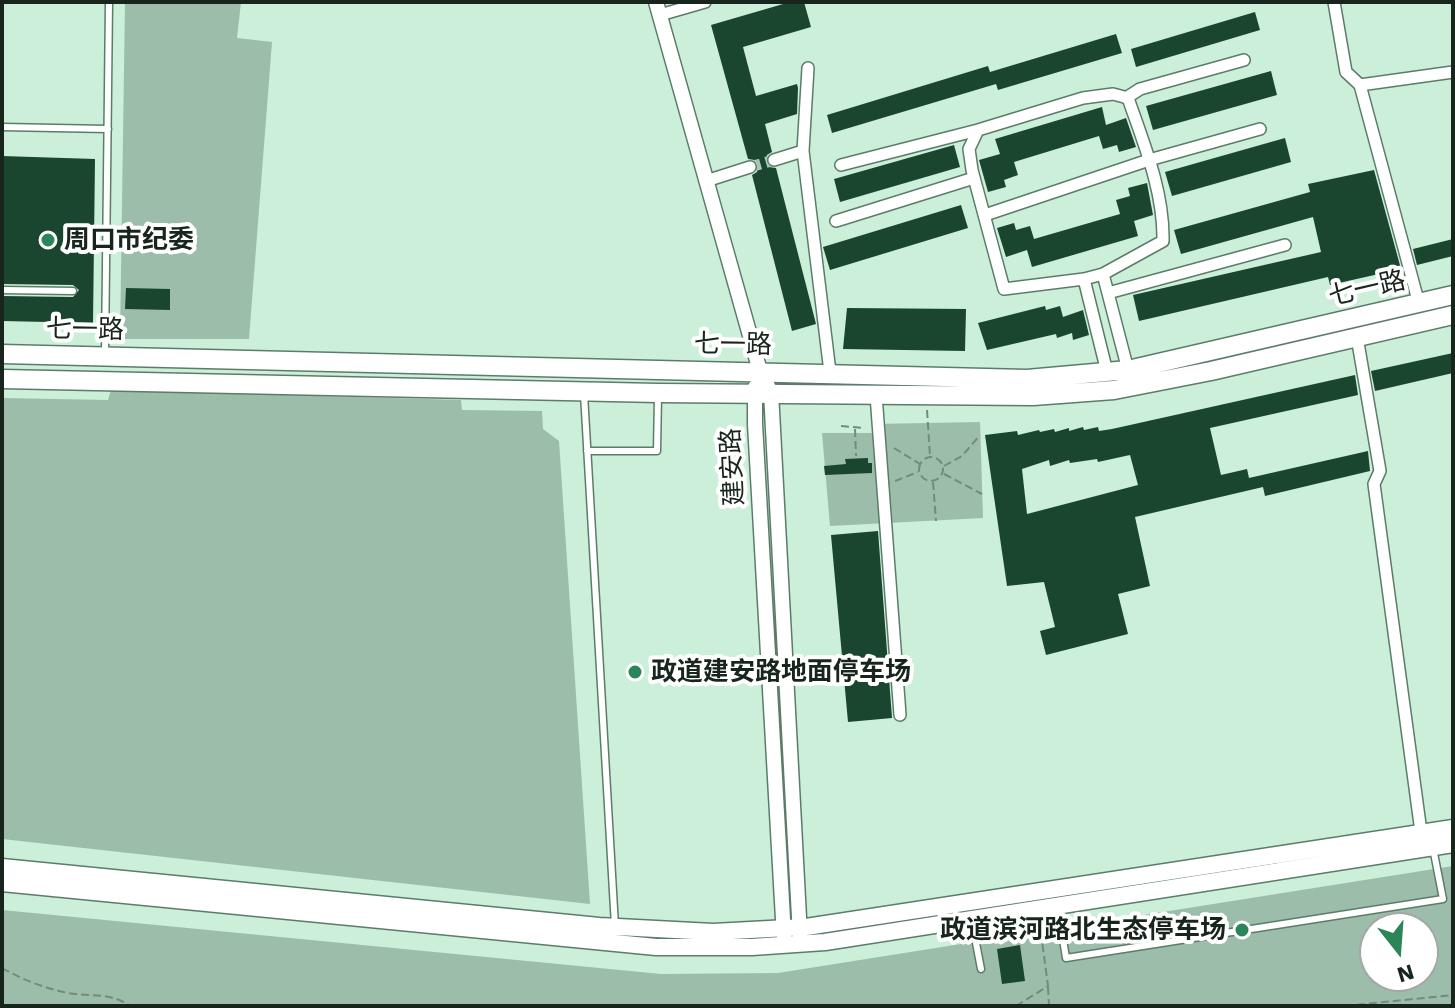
<!DOCTYPE html>
<html>
<head>
<meta charset="utf-8">
<style>
	body { margin:0 }
	#map { position:relative; width:1455px; height:1008px; overflow:hidden; background:#ccefd9; font-family:"Work Sans",sans-serif }
	canvas { display:block }
	.frame { position:absolute; inset:0; border:4px solid #18251d; pointer-events:none }
	.north { position:absolute; left:1359px; top:912px; width:80px; height:80px; box-sizing:border-box; background:#fff; border:2px solid #a3a8a5; border-radius:50%; rotate:163deg; font-size:22px; font-weight:700; line-height:32px; text-align:center; color:#18251d }
	.north::after { content:''; display:block; margin:auto; width:28px; height:36px; background:#2c8459; clip-path:polygon(50% 0,100% 100%,50% 72%,0 100%) }
</style>
</head>
<body>
<div id="map">
<canvas width="1455" height="1008"></canvas>
<div class="frame"></div>
<div class="north">N</div>
</div>
<script>
const context = document.querySelector('canvas').getContext('2d');
context.lineJoin = 'round';
function fill(path, color) {
  context.fillStyle = color;
  context.fill(path, 'evenodd');
}
function stroke(path, color, width, dash) {
  context.strokeStyle = color;
  context.lineWidth = width;
  context.lineCap = dash ? 'butt' : 'round';
  context.setLineDash(dash || []);
  context.stroke(path);
}
function write(font, color, halo, rows, align = 'center') {
  context.font = font + ' "Work Sans","Noto Sans SC",sans-serif';
  context.lineWidth = 8;
  context.setLineDash([]);
  context.textBaseline = 'middle';
  context.strokeStyle = halo;
  context.fillStyle = color;
  for (const [text, x, y, turn = 0] of rows) {
    context.save();
    context.translate(x, y);
    context.rotate((+turn || 0) * Math.PI / 180);
    context.textAlign = isNaN(turn) ? turn : align;
    if (halo) context.strokeText(text, 0, 0);
    context.fillText(text, 0, 0);
    context.restore();
  }
}
const green = new Path2D(`
	M125,2H241L237,38L272,42L249,339H120Z
	M111,390L461,400L462,410L542,411L543,429L559,441L590,904L2,839V398L108,400Z
	M980,422L983,518L830,526L822,433H875L874,424Z
	M1453,866V1006H2V910L661,974L778,973ZM1375,928H1423V976H1375Z`);
const building = new Path2D(`
	M790,2H804L811,27L743,47L756,96L797,84L798,88L797,114L765,124L772,152L767,155L766,162L769,167L776,168L816,324L792,331L752,175L757,172L758,165L755,160L748,159L711,25Z
	M1255,12L1260,30L1136,67L1131,49Z
	M1116,34L1122,53L998,90L996,84L832,133L827,115L988,66L990,72Z
	M1271,71L1277,95L1153,130L1146,106Z
	M1102,107L1106,125L1126,118L1136,147L1119,152L1117,145L1103,149L1099,136L1014,162L1018,175L1004,180L1006,187L988,192L979,160L1000,154L995,139Z
	M1285,138L1291,162L1172,196L1165,172Z
	M954,145L960,167L840,202L834,179Z
	M2,156L95,159L93,323L2,321V296L73,297L79,290L73,285L2,284Z
	M1374,170L1401,269L1330,285L1328,277L1139,321L1133,295L1321,252L1313,217L1181,254L1174,230L1310,192L1308,184Z
	M1147,183L1153,215L1134,221L1138,236L1032,267L1027,250L1006,257L997,228L1014,223L1016,230L1030,226L1034,239L1120,214L1116,200L1130,196L1128,188Z
	M961,205L968,228L830,270L823,247Z
	M1453,239V256L1417,265L1413,249Z
	M126,288L170,289V310L125,309Z
	M1045,306L1046,310L1060,306L1063,317L1083,310L1089,335L1073,340L1072,333L1057,338L1056,334L987,350L978,323Z
	M847,308L966,309L965,351L843,349Z
	M1453,353V373L1375,391L1371,371Z
	M1355,375L1358,395L1210,428L1221,475L1247,469L1249,478L1368,451L1370,471L1265,496L1263,487L1135,517L1150,586L1118,594L1128,634L1046,655L1040,631L1055,627L1044,582L1007,586L985,435L1017,431L1018,435L1039,430L1040,432L1054,429L1055,432L1069,428V431L1083,427L1084,430L1098,427L1099,431L1112,429ZM1130,455L1138,485L1027,514L1022,469L1049,460L1050,466L1069,460L1070,463L1097,459L1098,462Z
	M868,458V463H872V473L825,475L824,466L846,464L845,459Z
	M878,531L892,718L848,722L831,535Z
	M1020,945L1025,981L1002,984L997,949Z`);
const minorTunnel = new Path2D(`
	M750,167L774,160`);
const path = new Path2D(`
	M927,410L930,456
	M841,426L865,428
	M855,429L856,456
	M894,448L920,464
	M919 469a12 12 0 1 1 24 0a12 12 0 1 1-24 0Z
	M944,466L962,456L980,435
	M944,474L982,494
	M895,481L918,472
	M933,482L936,521
	M2,968C23,980 44,988 68,993C90,997 111,992 130,1006
	M1048,987L1049,1006
	M1016,1006L1048,986L1040,926
	M1345,1006L1453,995`);
const service = new Path2D(`
	M2,127L108,129
	M2,290L73,291
	M105,352L109,2
	M584,394L615,926
	M587,451H657L658,396
	M1058,908L1066,958L1443,899L1433,848
	M972,922L981,969`);
const minor = new Path2D(`
	M1334,2L1346,72L1360,85L1419,304
	M660,15L705,2
	M1360,85L1453,72
	M1113,94L1128,98C1144,144 1164,192 1163,241L1103,274L1084,279L1004,289L972,170L969,149L978,130L1083,98Z
	M1126,98L1140,89L1244,60
	M803,151L808,68
	M774,160L803,151L830,372
	M841,165L978,130
	M706,181L750,167
	M985,215L1149,160L1260,129
	M836,221L974,178
	M1103,274L1128,370
	M1084,279L1107,372
	M1108,293L1285,245
	M1357,337L1380,471L1374,484L1421,832
	M876,395L900,715`);
const tertiary = new Path2D(`
	M656,2L760,371L771,392L800,936
	M755,387V424L784,937`);
const secondary = new Path2D(`
	M2,867L599,926L713,932L806,927L1453,828
	M2,883L656,947H752L825,942L1453,844`);
const primary = new Path2D(`
	M2,354L1027,379L1128,370L1453,295
	M2,379L658,393L1033,396L1114,390L1211,371L1453,315`);
const markers = [
	[48,240,8,"#2c8459"],
	[635,672,8,"#2c8459"],
	[1242,930,8,"#2c8459"]
];
const poiNames = [
	["周口市纪委",64,240],
	["政道建安路地面停车场",651,672],
	["政道滨河路北生态停车场",1226,930,"right"]
];
const streetNames = [
	["七一路",1367,289,-13],
	["七一路",85,330,1],
	["七一路",733,345,1],
	["建安路",733,467,-93]
];
fill(green, '#9cbda9');
fill(building, '#1a452e');
stroke(minorTunnel, '#a8c7b3', 11, [11, 5.5]);
stroke(service, '#5c7c69', 9);
stroke(minor, '#5c7c69', 14);
stroke(tertiary, '#5c7c69', 17);
stroke(secondary, '#5c7c69', 19);
stroke(primary, '#5c7c69', 21);
stroke(path, '#738b7c', 2, [8, 4]);
stroke(service, '#fff', 6);
stroke(minor, '#fff', 11);
stroke(tertiary, '#fff', 14);
stroke(secondary, '#fff', 16);
stroke(primary, '#fff', 18);
for (const [x, y, r, color] of markers) {
  const dot = new Path2D();
  dot.arc(x, y, r, 0, 2 * Math.PI);
  context.fillStyle = color;
  context.fill(dot);
  stroke(dot, '#fff', 3);
}
write('bold 26px', '#18251d', '#fff', poiNames, 'left');
write('26px', '#18251d', '#fff', streetNames);
</script>
</body>
</html>
